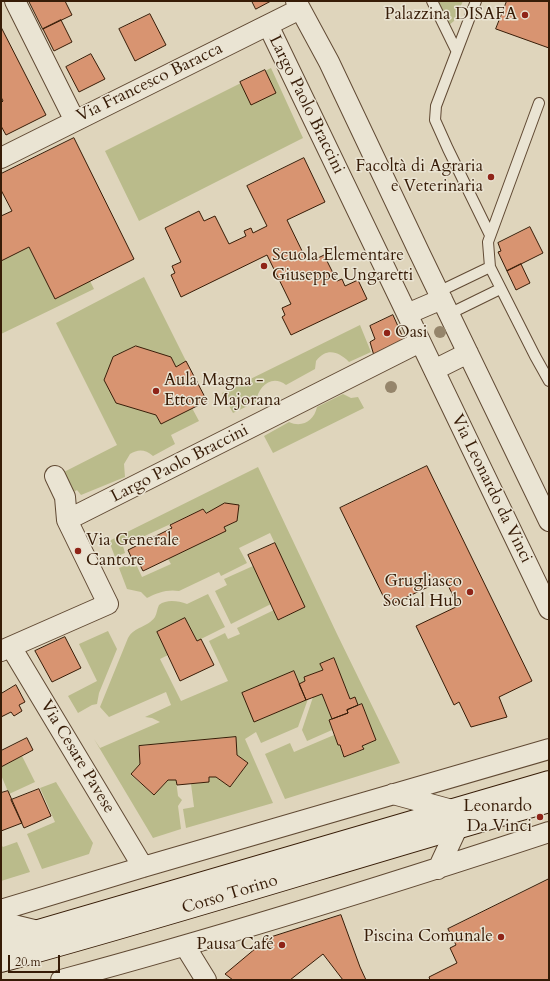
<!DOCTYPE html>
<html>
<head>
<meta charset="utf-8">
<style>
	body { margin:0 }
	#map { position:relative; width:550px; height:981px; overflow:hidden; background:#dfd5bc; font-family:Cardo,serif }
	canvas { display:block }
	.frame { position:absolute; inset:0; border:2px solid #371c07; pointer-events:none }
	.scale { position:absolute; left:8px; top:955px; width:52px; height:18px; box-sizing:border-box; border:2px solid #371c07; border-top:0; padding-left:5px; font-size:12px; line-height:14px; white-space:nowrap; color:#371c07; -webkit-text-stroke:3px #eae4d3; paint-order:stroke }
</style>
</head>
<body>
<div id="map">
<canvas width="550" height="981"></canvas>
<div class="frame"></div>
<div class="scale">20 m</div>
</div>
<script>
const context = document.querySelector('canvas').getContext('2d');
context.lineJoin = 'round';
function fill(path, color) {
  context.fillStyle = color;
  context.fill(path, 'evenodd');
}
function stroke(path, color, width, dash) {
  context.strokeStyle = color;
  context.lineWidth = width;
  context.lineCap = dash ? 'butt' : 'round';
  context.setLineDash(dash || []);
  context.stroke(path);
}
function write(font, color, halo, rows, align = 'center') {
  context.font = font + ' Cardo,serif';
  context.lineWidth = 3;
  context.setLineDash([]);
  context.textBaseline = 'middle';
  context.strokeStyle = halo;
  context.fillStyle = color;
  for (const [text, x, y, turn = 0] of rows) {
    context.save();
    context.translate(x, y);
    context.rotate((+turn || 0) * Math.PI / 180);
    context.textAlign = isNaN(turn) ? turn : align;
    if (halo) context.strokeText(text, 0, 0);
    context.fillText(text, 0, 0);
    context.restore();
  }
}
const green = new Path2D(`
	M435,1H463L454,21L448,26Z
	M271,68L303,138L139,221L105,151Z
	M29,247L55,299L90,281L94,289L1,334V261Z
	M144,277L186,361L176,367L171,357L135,346L113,357L104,380L116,403L156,415L161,424L192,408L199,421L171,435L175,444L153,456C145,449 138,449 130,454L124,464L125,477L81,495L77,490L72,493L62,473L117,445L56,323Z
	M360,325L371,352L349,362C339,352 327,347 316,361L315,369L286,385C272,374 258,386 256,402L233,413L222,393Z
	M343,394L351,398L358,397L364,408L273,453L264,436L289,422C302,428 314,421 317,407Z
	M258,467L337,634L400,763L285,799L265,754L290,743L294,752L334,735L345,757L363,750L362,746L376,740L362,704L358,705L355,697L350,699L334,658L320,664L323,670L304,677L305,681L299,684L294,671L254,722L308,699L298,727L261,743L256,732L245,739L273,803L186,828L183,809L194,807L191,784L209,782V777H216L230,787L248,763L237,755L236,737L138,746L140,764L131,775L154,795L168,780H176L178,796L182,800L178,806L181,829L153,838L94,739L100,748L160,722L152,718L145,717L171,705L166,692L109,717L100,707L128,638C135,626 147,628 155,617C157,613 157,609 159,605C167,599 178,601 187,604L208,594L225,627L197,641L185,618L157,632L168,655L160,659L181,701L228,681L209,641L225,633L228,639L240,634L237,628L274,610L279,620L305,607L270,533L239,548L247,563L221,576L219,572L179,591C167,589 157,593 147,598L141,592L127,589L119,568L135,562L142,577L171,564L168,559L226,531L224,527L237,521L239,505H226L206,513L203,509L123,546L125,553L115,557L109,541Z
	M253,566L271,604L231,624L215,591L227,585L224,579Z
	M108,631L117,649L99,693L97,704L92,705L78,713L68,696L97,681L79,644Z
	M322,694L332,719L329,720L332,730L307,741L302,730L313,697Z
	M22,756L35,782L9,794L1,775V767Z
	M56,782L93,843L89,854L42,869L27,834L55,822L40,788Z
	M17,842L30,872L1,881V845L3,847Z`);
const building = new Path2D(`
	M29,1H65L72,15L43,29Z
	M252,1H271L256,9Z
	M507,1H549V48L496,29Z
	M150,14L166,45L135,61L119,29Z
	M61,20L72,42L54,51L43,29Z
	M1,27L46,115L6,135L1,126V103L3,101L1,97Z
	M91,54L105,79L79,92L66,67Z
	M265,70L276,93L251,105L240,82Z
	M74,138L134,259L55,299L29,247L1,261V216L12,211L1,190V174Z
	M304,158L325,202L287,220L304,255L309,253L312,261L324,255L337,281L342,279L345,286L358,280L367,299L291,335L282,317L285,315L282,308L291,304L267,255L181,297L171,275L175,273L172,266L181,262L165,228L199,211L204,221L215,216L229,244L246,236L244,231L251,228L253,233L267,226L247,186Z
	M530,227L543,253L507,271L498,252L501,251L498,243Z
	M521,264L530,283L516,290L507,271Z
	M393,315L405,342L375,359L370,342L375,339L370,326Z
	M136,346L171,357L176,367L186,361L207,401L161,424L156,415L116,403L104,380L113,357Z
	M427,466L532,681L499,697L507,717L471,727L459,702L454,705L416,626L458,606L445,579L388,606L340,508Z
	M225,503L239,505L237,521L224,527L226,531L143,571L136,557L132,559L128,550L172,528L170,525L203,509L206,513Z
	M275,543L305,607L278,620L248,555Z
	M185,618L197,641L201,639L214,665L180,681L157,632Z
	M65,637L81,668L52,682L35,651Z
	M334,658L350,699L355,697L358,705L347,710L348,713L332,719L322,694L306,700L299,684L305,681L304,677L323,670L320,664Z
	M294,671L306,700L254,722L242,693Z
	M16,685L25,702L19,705L22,711L14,716L11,712L1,717V694Z
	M362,704L376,740L362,746L364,749L344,757L340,745H338L329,720L348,713L347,710Z
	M236,737L237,755L248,763L230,787L216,777H209V782L177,785L176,780H168L154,795L131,774L140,764L139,746Z
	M27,738L33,750L1,767V751Z
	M39,789L51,816L24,828L11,800Z
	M8,791L22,823L1,831V793Z
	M549,879V980H430L429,977L457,963L450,948L456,945L448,929Z
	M341,915L360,967L366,980H343L323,954L290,980H233L225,974L268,938Z`);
const lane = new Path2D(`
	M432,1L456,50
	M476,1L436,106L435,120L448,149L490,235
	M539,103L488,242L490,267L535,356L549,381
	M438,292L490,267
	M449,314L500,289`);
const street = new Path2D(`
	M15,1L75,121
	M296,1L329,62L420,254L549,521
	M268,25L549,609
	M1,158L300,9
	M407,314L442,299
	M434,370L468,353
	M67,520L420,342
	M11,647L143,867
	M1,651L108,604L67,520L65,497L55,476
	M393,794L452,810
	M438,869L458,826
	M1,910L143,867L549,749
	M1,922L38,931
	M185,946L206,980
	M61,980C225,936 388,885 549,832`);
const secondary = new Path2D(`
	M1,942L549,782
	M1,961C185,911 366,853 549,801`);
const trees = [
	[440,332],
	[391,387]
];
const markers = [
	[525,15,4,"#8f2418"],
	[491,177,4,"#8f2418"],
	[264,266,4,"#8f2418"],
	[387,333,4,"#8f2418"],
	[156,391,4,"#8f2418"],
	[78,551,4,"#8f2418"],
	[470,592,4,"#8f2418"],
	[540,817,4,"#8f2418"],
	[501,937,4,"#8f2418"],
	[282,945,4,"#8f2418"]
];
const poiNames = [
	["Palazzina DISAFA",517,15],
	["Facoltà di Agraria",483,167],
	["e Veterinaria",483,187],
	["Scuola Elementare",272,256,"left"],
	["Giuseppe Ungaretti",272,276,"left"],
	["Oasi",395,333,"left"],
	["Aula Magna -",164,381,"left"],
	["Ettore Majorana",164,401,"left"],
	["Via Generale",86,541,"left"],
	["Cantore",86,561,"left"],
	["Grugliasco",462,582],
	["Social Hub",462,602],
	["Leonardo",532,807],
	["Da Vinci",532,827],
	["Piscina Comunale",493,937],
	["Pausa Café",274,945]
];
const streetNames = [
	["Via Francesco Baracca",150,83,-26],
	["Largo Paolo Braccini",306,105,64],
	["Largo Paolo Braccini",180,464,-27],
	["Via Leonardo da Vinci",491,489,64],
	["Via Cesare Pavese",77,757,59],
	["Corso Torino",230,895,-17]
];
fill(green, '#babb8b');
fill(building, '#d89471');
stroke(building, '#371c07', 1);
stroke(lane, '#614a34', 12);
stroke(street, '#614a34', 22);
stroke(secondary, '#371c07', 24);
stroke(lane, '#eae4d3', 10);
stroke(street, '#eae4d3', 20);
stroke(secondary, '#eae4d3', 22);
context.fillStyle = '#95856b';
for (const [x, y] of trees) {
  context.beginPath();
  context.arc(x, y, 6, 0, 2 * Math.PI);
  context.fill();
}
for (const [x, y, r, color] of markers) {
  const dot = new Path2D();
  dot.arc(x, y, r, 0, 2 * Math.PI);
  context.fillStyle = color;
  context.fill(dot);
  stroke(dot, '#eae4d3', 1.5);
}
write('17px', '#371c07', '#eae4d3', poiNames, 'right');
write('17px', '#371c07', '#eae4d3', streetNames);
</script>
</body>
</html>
